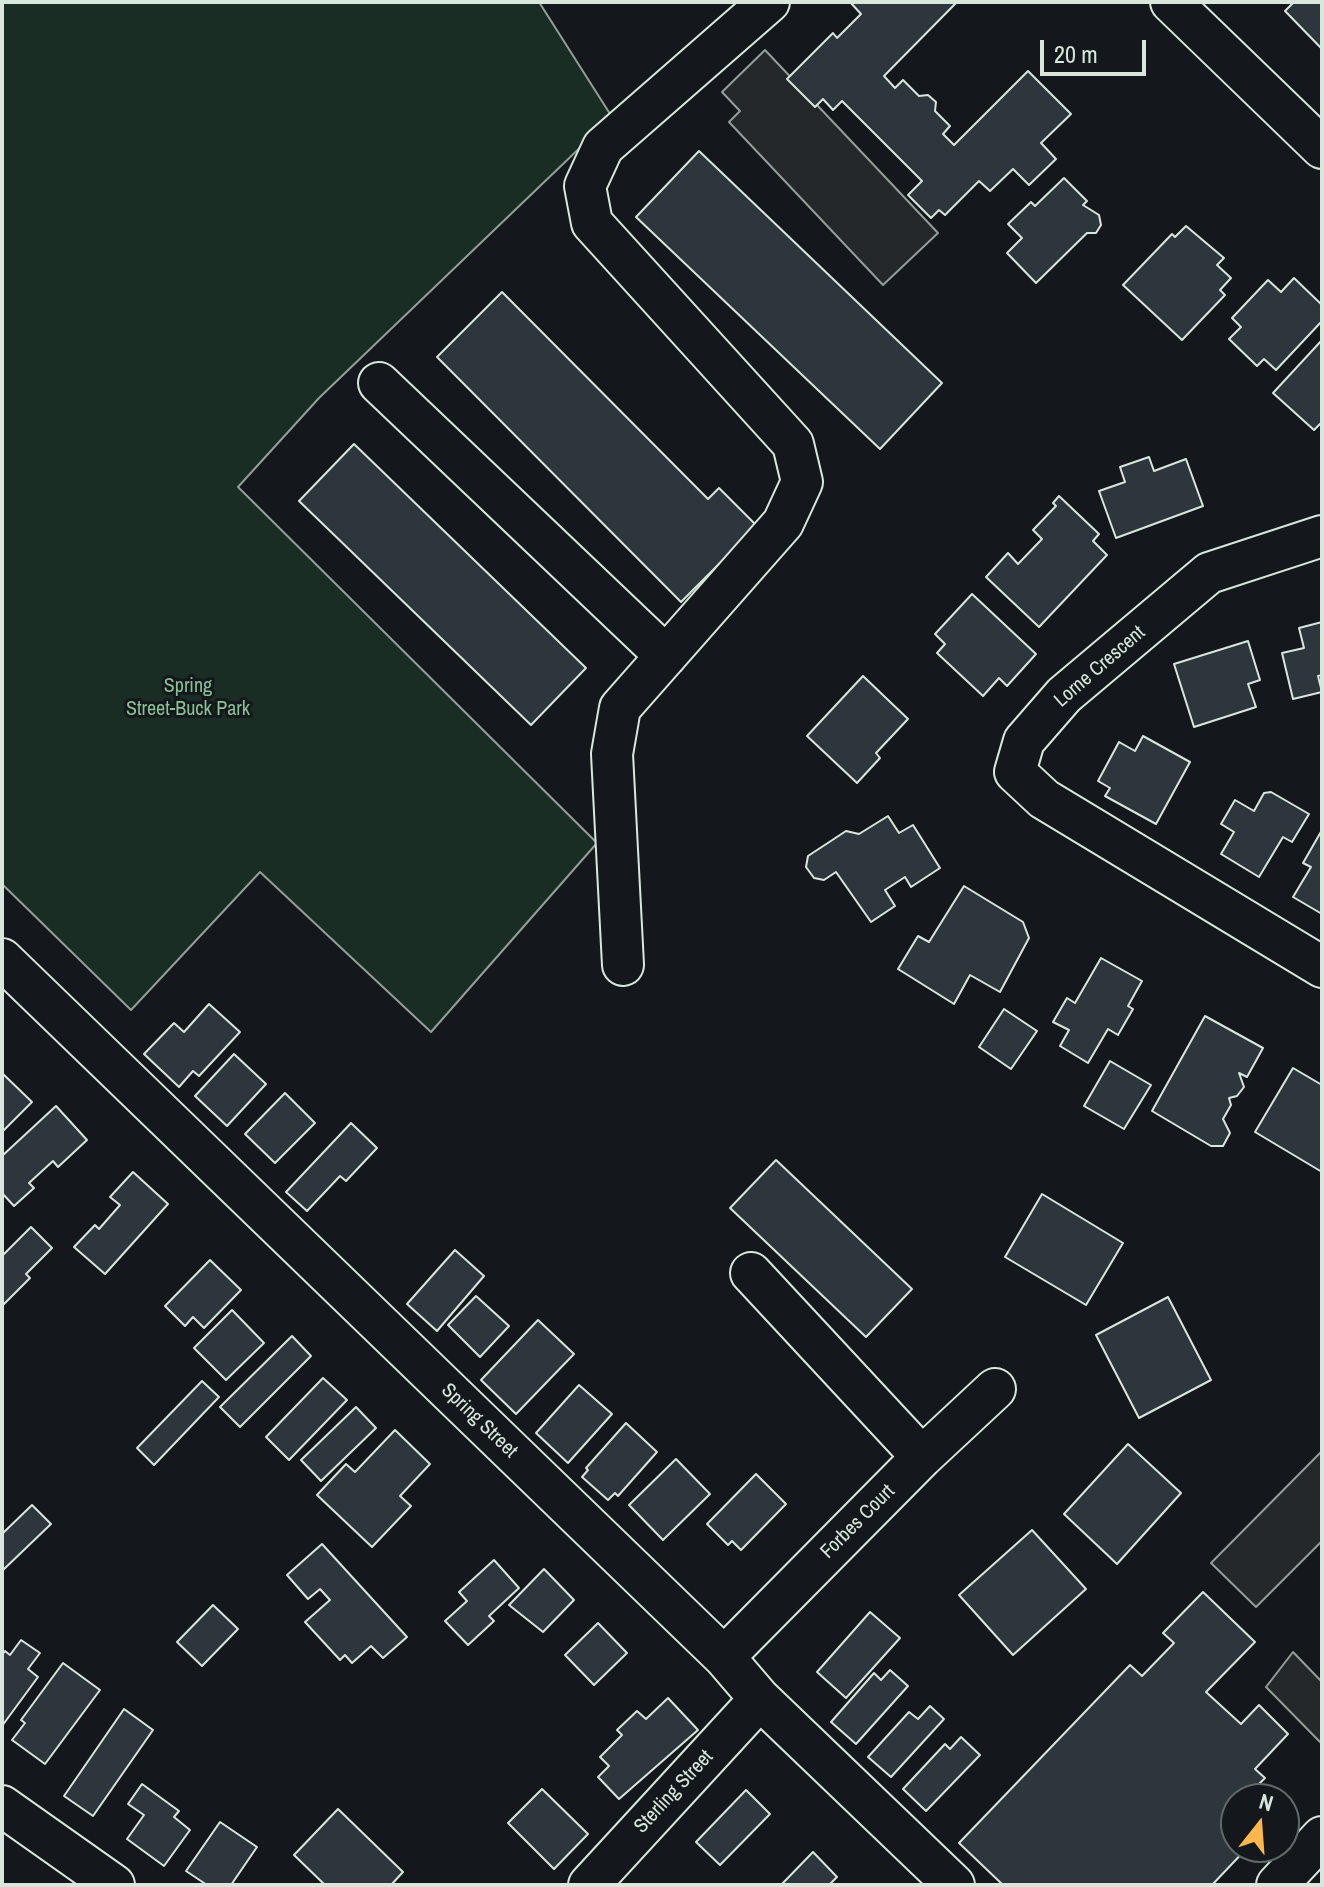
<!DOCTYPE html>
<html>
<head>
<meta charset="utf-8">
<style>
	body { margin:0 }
	#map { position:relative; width:1324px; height:1887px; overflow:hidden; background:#14181c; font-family:"Archivo Narrow",sans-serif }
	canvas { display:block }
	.frame { position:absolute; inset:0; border:4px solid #d8e6dc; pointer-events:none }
	.north { position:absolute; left:1220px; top:1783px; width:80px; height:80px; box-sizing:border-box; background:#14181c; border:2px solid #626a69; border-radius:50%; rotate:17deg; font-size:22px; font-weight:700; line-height:32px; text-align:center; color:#d8e6dc }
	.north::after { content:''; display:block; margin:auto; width:28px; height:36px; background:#ffb74d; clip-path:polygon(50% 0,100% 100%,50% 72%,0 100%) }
	.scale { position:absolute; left:1040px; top:40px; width:106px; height:36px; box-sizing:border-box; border:4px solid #d8e6dc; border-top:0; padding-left:10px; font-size:24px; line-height:28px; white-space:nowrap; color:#d8e6dc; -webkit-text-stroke:6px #14181c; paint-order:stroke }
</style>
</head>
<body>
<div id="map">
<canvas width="1324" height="1887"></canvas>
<div class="frame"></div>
<div class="north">N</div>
<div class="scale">20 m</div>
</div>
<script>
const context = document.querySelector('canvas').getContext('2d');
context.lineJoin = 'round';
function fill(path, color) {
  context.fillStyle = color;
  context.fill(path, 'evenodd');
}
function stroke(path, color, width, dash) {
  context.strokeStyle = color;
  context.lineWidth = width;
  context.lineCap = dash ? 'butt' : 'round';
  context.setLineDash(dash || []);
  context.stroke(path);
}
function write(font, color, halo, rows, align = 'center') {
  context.font = font + ' "Archivo Narrow",sans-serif';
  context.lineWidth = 6;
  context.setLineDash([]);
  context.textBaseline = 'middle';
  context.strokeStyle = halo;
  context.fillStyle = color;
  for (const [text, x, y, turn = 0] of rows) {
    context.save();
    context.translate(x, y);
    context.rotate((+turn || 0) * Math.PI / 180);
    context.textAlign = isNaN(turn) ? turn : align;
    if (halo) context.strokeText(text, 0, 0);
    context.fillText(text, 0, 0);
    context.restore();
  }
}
const green = new Path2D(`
	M2,2H539L612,117L319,398L238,487L597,843L431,1032L260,872L131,1010L2,884Z`);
const parking = new Path2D(`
	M765,50L938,233L883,285L729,122L740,111L722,92Z
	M1322,1451V1541L1256,1607L1211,1563Z
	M1293,1652L1322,1682V1744L1266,1687Z`);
const building = new Path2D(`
	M850,2H957L884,76L895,88L903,80L919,96L928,95L936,102L935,111L950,126L943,134L954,145L1028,71L1071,114L1041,143L1056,159L1029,185L1013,169L990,191L979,181L945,215L939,210L931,218L908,195L922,181L842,101L833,110L823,99L815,107L787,79L833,33L837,38L861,14Z
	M1294,2H1322V49L1285,11Z
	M699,151L942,383L880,449L636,217Z
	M1064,178L1087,201L1083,205L1099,215L1101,225L1096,233H1087L1036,283L1007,253L1022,238L1008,224L1031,202L1035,206Z
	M1186,226L1224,258L1217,265L1231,278L1220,290L1225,295L1182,340L1123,285L1172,234L1175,237Z
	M1294,278L1322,305V321L1276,370L1264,359L1257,366L1229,339L1241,327L1232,318L1268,280L1281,292Z
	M502,292L708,499L719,488L757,526L681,602L437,357Z
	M1322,340V422L1314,430L1273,393Z
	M354,444L586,668L531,725L299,501Z
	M1149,457L1154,471L1186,459L1203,506L1116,538L1099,491L1125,482L1120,467Z
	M1059,496L1099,534L1093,541L1107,555L1039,627L986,577L1008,553L1018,564L1042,539L1033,530L1056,506L1053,503Z
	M972,594L1036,654L1007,686L999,678L983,696L937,653L945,644L935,634Z
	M1322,622V675L1318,676L1322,692L1293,699L1282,653L1304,648L1299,628Z
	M1248,641L1260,680L1248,684L1256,707L1194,727L1174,664Z
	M863,676L908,719L876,753L880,758L857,783L807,736Z
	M1143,736L1190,762L1156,824L1105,796L1110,788L1098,781L1119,742L1135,751Z
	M1271,792L1309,814L1292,842L1283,837L1259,877L1221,854L1234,832L1221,824L1235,800L1254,811L1264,793Z
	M888,816L899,833L913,825L940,868L911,887L905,877L885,890L895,906L871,922L836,872L824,880L814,878L806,867L808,856L846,831L859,834Z
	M1322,830V914L1293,897L1311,867L1303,863Z
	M964,886L1023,922L1029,938L1000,992L970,975L954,1004L898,969L918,936L929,942Z
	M1101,958L1142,981L1128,1006L1133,1009L1118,1035L1108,1029L1088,1063L1060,1046L1069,1030L1053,1022L1067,998L1075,1003Z
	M209,1004L240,1032L199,1076L193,1071L179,1087L144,1054L174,1023L184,1032Z
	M1004,1009L1037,1031L1011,1069L979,1047Z
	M1205,1016L1263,1048L1247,1077L1239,1073L1244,1087L1237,1096L1229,1098L1231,1105L1223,1119L1230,1133L1223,1146H1211L1152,1111Z
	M234,1054L266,1084L227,1126L195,1096Z
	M1110,1061L1151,1085L1124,1129L1084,1106Z
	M1293,1068L1322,1085V1172L1255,1132Z
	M2,1073L32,1102L2,1132Z
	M285,1093L315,1123L275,1163L245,1134Z
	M56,1106L87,1140L58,1167L53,1161L29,1183L34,1188L14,1206L2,1193V1156Z
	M351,1123L377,1148L346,1181L340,1176L307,1211L286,1192Z
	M776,1160L912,1289L866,1337L730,1208Z
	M133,1172L168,1204L105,1274L74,1247L95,1225L99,1229L120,1205L110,1197Z
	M1042,1194L1123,1243L1086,1305L1005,1257Z
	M31,1227L52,1248L26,1274L30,1278L2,1306V1256Z
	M455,1250L484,1276L437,1331L407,1304Z
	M210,1260L241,1290L204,1328L193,1317L185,1326L165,1306Z
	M476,1296L509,1326L480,1357L448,1325Z
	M1168,1297L1211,1380L1139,1418L1096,1335Z
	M232,1310L264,1343L226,1380L194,1348Z
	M538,1320L574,1354L516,1414L481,1380Z
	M292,1336L311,1356L240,1427L220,1407Z
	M323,1378L347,1400L289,1460L266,1437Z
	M202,1381L219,1397L154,1465L137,1448Z
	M579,1385L612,1414L568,1463L536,1433Z
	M356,1407L376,1428L321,1481L301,1460Z
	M626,1423L657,1452L618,1496L615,1493L608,1500L582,1477L588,1470L586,1468Z
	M395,1430L430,1464L400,1496L411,1506L372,1547L317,1495L346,1464L355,1472Z
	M1128,1444L1181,1493L1117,1564L1064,1514Z
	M676,1459L710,1494L663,1540L629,1505Z
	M756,1474L786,1504L741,1550L732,1541L728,1545L707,1524Z
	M32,1505L51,1524L2,1571V1534Z
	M1032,1530L1086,1589L1013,1655L959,1595Z
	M322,1544L407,1637L383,1658L371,1646L352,1663L345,1655L340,1660L305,1622L330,1600L320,1589L308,1599L287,1575Z
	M494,1560L519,1588L489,1616L494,1621L468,1645L445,1621L467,1601L459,1592Z
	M544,1569L574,1600L543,1632L509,1605Z
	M1203,1592L1255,1642L1206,1692L1241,1724L1259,1705L1288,1734L1255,1769L1265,1778L1252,1791L1261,1799H1236V1847H1248L1212,1885H1003L959,1843L1130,1665L1142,1676L1174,1643L1163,1633Z
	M213,1605L238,1629L202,1666L177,1642Z
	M870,1612L900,1638L846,1698L817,1672Z
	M598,1623L627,1653L594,1685L565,1655Z
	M21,1640L40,1653L28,1669L38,1677L2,1726V1655L5,1651L10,1655Z
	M63,1663L100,1690L45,1764L12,1740L25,1723L21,1720Z
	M890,1670L908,1686L856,1744L831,1722L874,1673L881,1680Z
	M668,1698L698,1730L619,1799L598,1777L609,1766L600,1757L622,1735L617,1730L637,1711L646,1719Z
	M930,1706L944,1719L891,1777L868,1757L909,1712L918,1719Z
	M124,1709L153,1730L93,1816L64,1796Z
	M961,1737L980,1755L926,1811L903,1789L945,1744L950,1749Z
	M142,1784L179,1811L174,1817L190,1830L164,1866L127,1839L144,1815L128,1804Z
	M542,1789L588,1834L554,1869L508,1823Z
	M746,1790L770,1814L720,1865L696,1842Z
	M338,1809L403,1872L391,1885H325L294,1855Z
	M220,1822L257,1847L231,1885H207L186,1871Z
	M813,1852L837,1877L829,1885H781Z`);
const minor = new Path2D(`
	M1171,2L1322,148
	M379,383L666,656
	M1322,536L1209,573L1064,695L1024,741L1015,772L1044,799L1322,967
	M2,959L724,1657L760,1699L954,1885
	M623,965L612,754L620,708L783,523L802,482L793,444L592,223L585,186L603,147L769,2
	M751,1273L922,1457
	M724,1657L922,1457L995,1389
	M2,1806L114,1885
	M589,1885L760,1699
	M1277,1885L1322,1837`);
const streetNames = [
	["Lorne Crescent",1100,667,-41],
	["Spring Street",479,1421,44],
	["Forbes Court",858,1522,-45],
	["Sterling Street",674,1792,-47]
];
const parkNames = [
	["Spring",188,687],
	["Street-Buck Park",188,710]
];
fill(green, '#1a2d24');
stroke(green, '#939e99', 2);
fill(parking, '#24282b');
stroke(parking, '#939e99', 2);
fill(building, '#2c363c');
stroke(building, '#d8e6dc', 2);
stroke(minor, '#d8e6dc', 44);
stroke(minor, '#14181c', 40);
write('20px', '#d8e6dc', '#14181c', streetNames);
write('20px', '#8ac095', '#14181c', parkNames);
</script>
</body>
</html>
